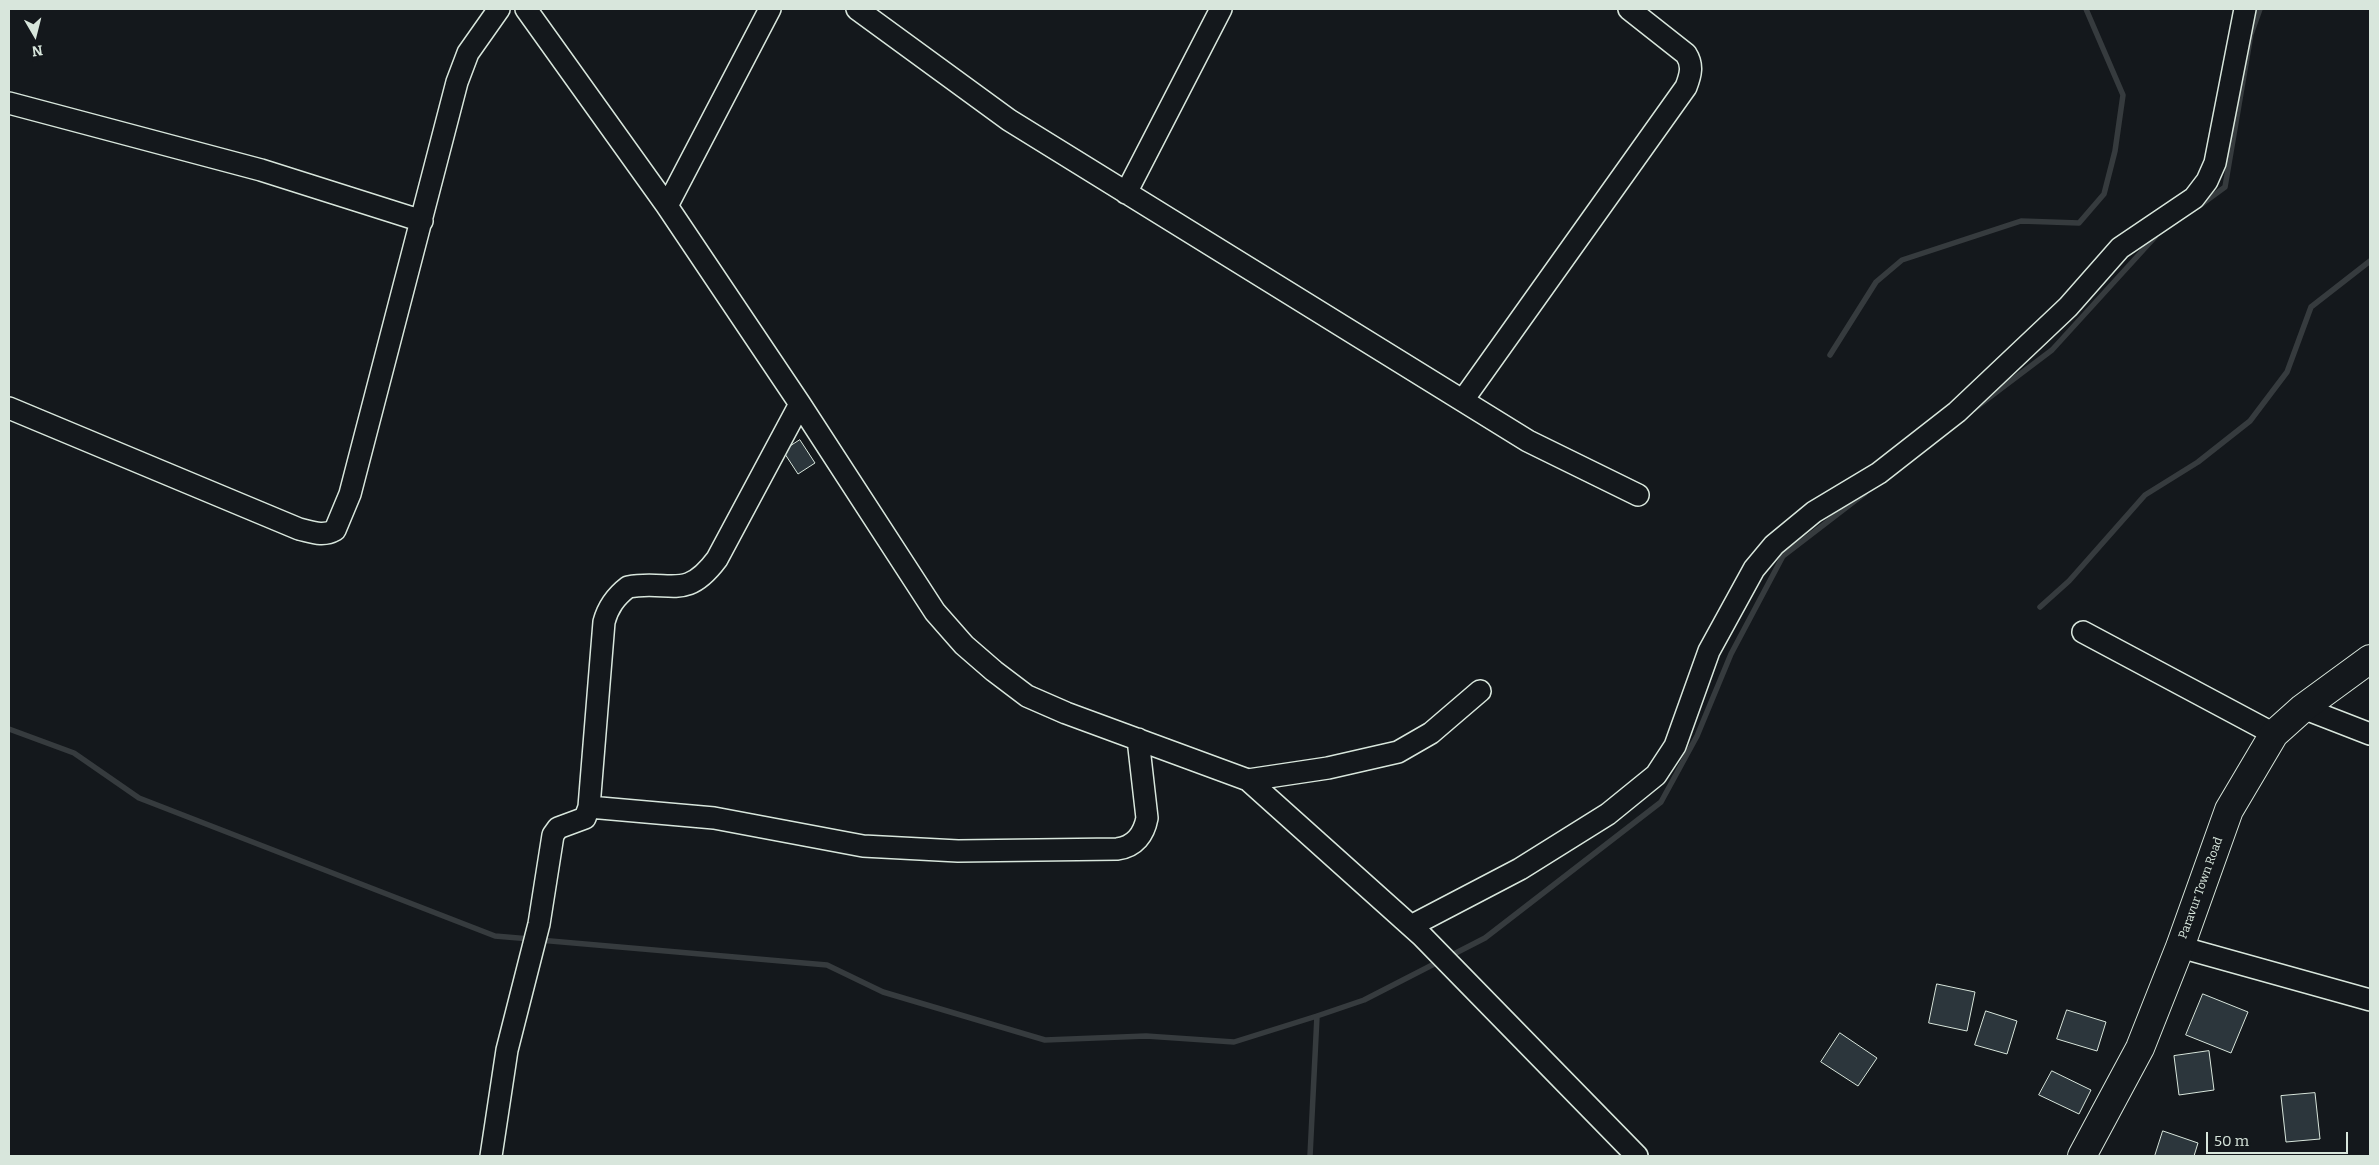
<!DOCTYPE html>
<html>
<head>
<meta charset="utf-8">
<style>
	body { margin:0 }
	#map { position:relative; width:2379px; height:1165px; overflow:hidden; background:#14181c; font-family:Bitter,serif }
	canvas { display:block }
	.frame { position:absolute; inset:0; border:10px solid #d8e6dc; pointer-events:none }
	.north { position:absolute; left:10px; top:10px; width:50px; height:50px; -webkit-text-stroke:4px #14181c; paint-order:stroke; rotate:172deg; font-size:14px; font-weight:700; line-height:20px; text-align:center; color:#d8e6dc }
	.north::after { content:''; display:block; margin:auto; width:18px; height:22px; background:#d8e6dc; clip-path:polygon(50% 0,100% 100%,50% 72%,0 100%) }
	.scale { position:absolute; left:2206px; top:1132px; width:142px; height:22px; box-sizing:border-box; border:2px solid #d8e6dc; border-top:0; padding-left:6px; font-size:15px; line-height:18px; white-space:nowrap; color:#d8e6dc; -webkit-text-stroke:4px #14181c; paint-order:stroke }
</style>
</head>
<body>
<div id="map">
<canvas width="2379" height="1165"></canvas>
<div class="frame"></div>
<div class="north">N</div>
<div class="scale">50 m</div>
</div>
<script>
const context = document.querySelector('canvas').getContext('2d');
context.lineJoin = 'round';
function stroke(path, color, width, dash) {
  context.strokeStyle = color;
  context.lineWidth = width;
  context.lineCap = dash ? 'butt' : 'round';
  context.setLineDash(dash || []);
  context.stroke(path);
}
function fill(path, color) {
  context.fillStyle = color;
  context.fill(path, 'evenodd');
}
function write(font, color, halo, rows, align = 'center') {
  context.font = font + ' Bitter,serif';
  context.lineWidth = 4;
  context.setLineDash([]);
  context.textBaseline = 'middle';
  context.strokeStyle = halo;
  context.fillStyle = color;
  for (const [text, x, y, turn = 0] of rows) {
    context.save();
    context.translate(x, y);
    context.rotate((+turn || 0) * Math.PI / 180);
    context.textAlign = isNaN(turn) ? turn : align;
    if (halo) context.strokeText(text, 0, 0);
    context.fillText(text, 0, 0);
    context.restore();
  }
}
const stream = new Path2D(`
	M2199,206L2225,187L2251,34L2260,9
	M1830,355L1876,282L1902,260L2021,221L2079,223L2104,194L2115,151L2123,95L2086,9
	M1974,409L2052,350L2155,237
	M2040,607L2069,581L2145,495L2198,462L2250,421L2287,372L2311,307L2370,261
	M9,729L74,753L139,798L495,936L530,939
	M539,940L827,965L883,992L1045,1040L1146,1036L1234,1042L1317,1016
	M1448,957L1485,938L1661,802L1697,736L1731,654L1783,556L1865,493
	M1310,1156L1317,1016L1364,1000L1440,961`);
const building = new Path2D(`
	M800,440L815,463L798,474L783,451Z
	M1937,984L1975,992L1967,1031L1929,1023Z
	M2203,994L2248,1012L2231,1053L2186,1035Z
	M2067,1010L2106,1022L2097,1051L2057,1039Z
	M1986,1011L2017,1021L2007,1054L1975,1045Z
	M1840,1033L1877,1058L1858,1086L1821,1062Z
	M2209,1051L2214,1090L2179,1095L2174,1056Z
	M2052,1071L2091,1090L2079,1114L2039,1095Z
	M2315,1093L2320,1139L2286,1142L2281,1096Z
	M2163,1131L2198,1143L2194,1156H2155Z`);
const minor = new Path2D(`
	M526,9L667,206L800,404L935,612L964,645L994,671L1027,696L1066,713L1248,780L1422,936L1637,1156
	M857,9L1009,120L1528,441L1638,495
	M9,103L261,170L422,221
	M1126,193L1221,9
	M667,206L770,9
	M1463,400L1686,87C1691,74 1693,65 1686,54L1629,9
	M9,408L299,529C312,532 323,537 335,530L350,494L457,82L468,53L499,9
	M2083,632L2274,734
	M2303,708L2370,734
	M1248,780L1328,768L1398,752L1431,733L1480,691
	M589,807L714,818L863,846L958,851L1117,849C1135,847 1144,834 1147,818L1138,739
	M1411,926L1520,869L1608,814L1656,775L1675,746L1709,651L1754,569L1774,545L1814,512L1879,473L1957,412L2068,307L2120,248L2194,198L2207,181L2215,163L2245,9
	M2180,947L2370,1000
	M491,1156L507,1050L539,924L553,835L558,828L585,818L589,807L604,622C608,607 615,597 628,587C670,579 685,602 717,559L800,404`);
const major = new Path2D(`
	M2082,1156L2140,1048L2180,947L2229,810L2274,734L2303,708L2370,659`);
const streetNames = [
	["Paravur Town Road",2201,888,-70]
];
stroke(stream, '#363b3e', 5.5);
fill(building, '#2c363c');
stroke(building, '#d8e6dc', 1);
stroke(minor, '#d8e6dc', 24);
stroke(major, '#d8e6dc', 30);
stroke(minor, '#14181c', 21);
stroke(major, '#14181c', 28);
write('12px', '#d8e6dc', '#14181c', streetNames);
</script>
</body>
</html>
